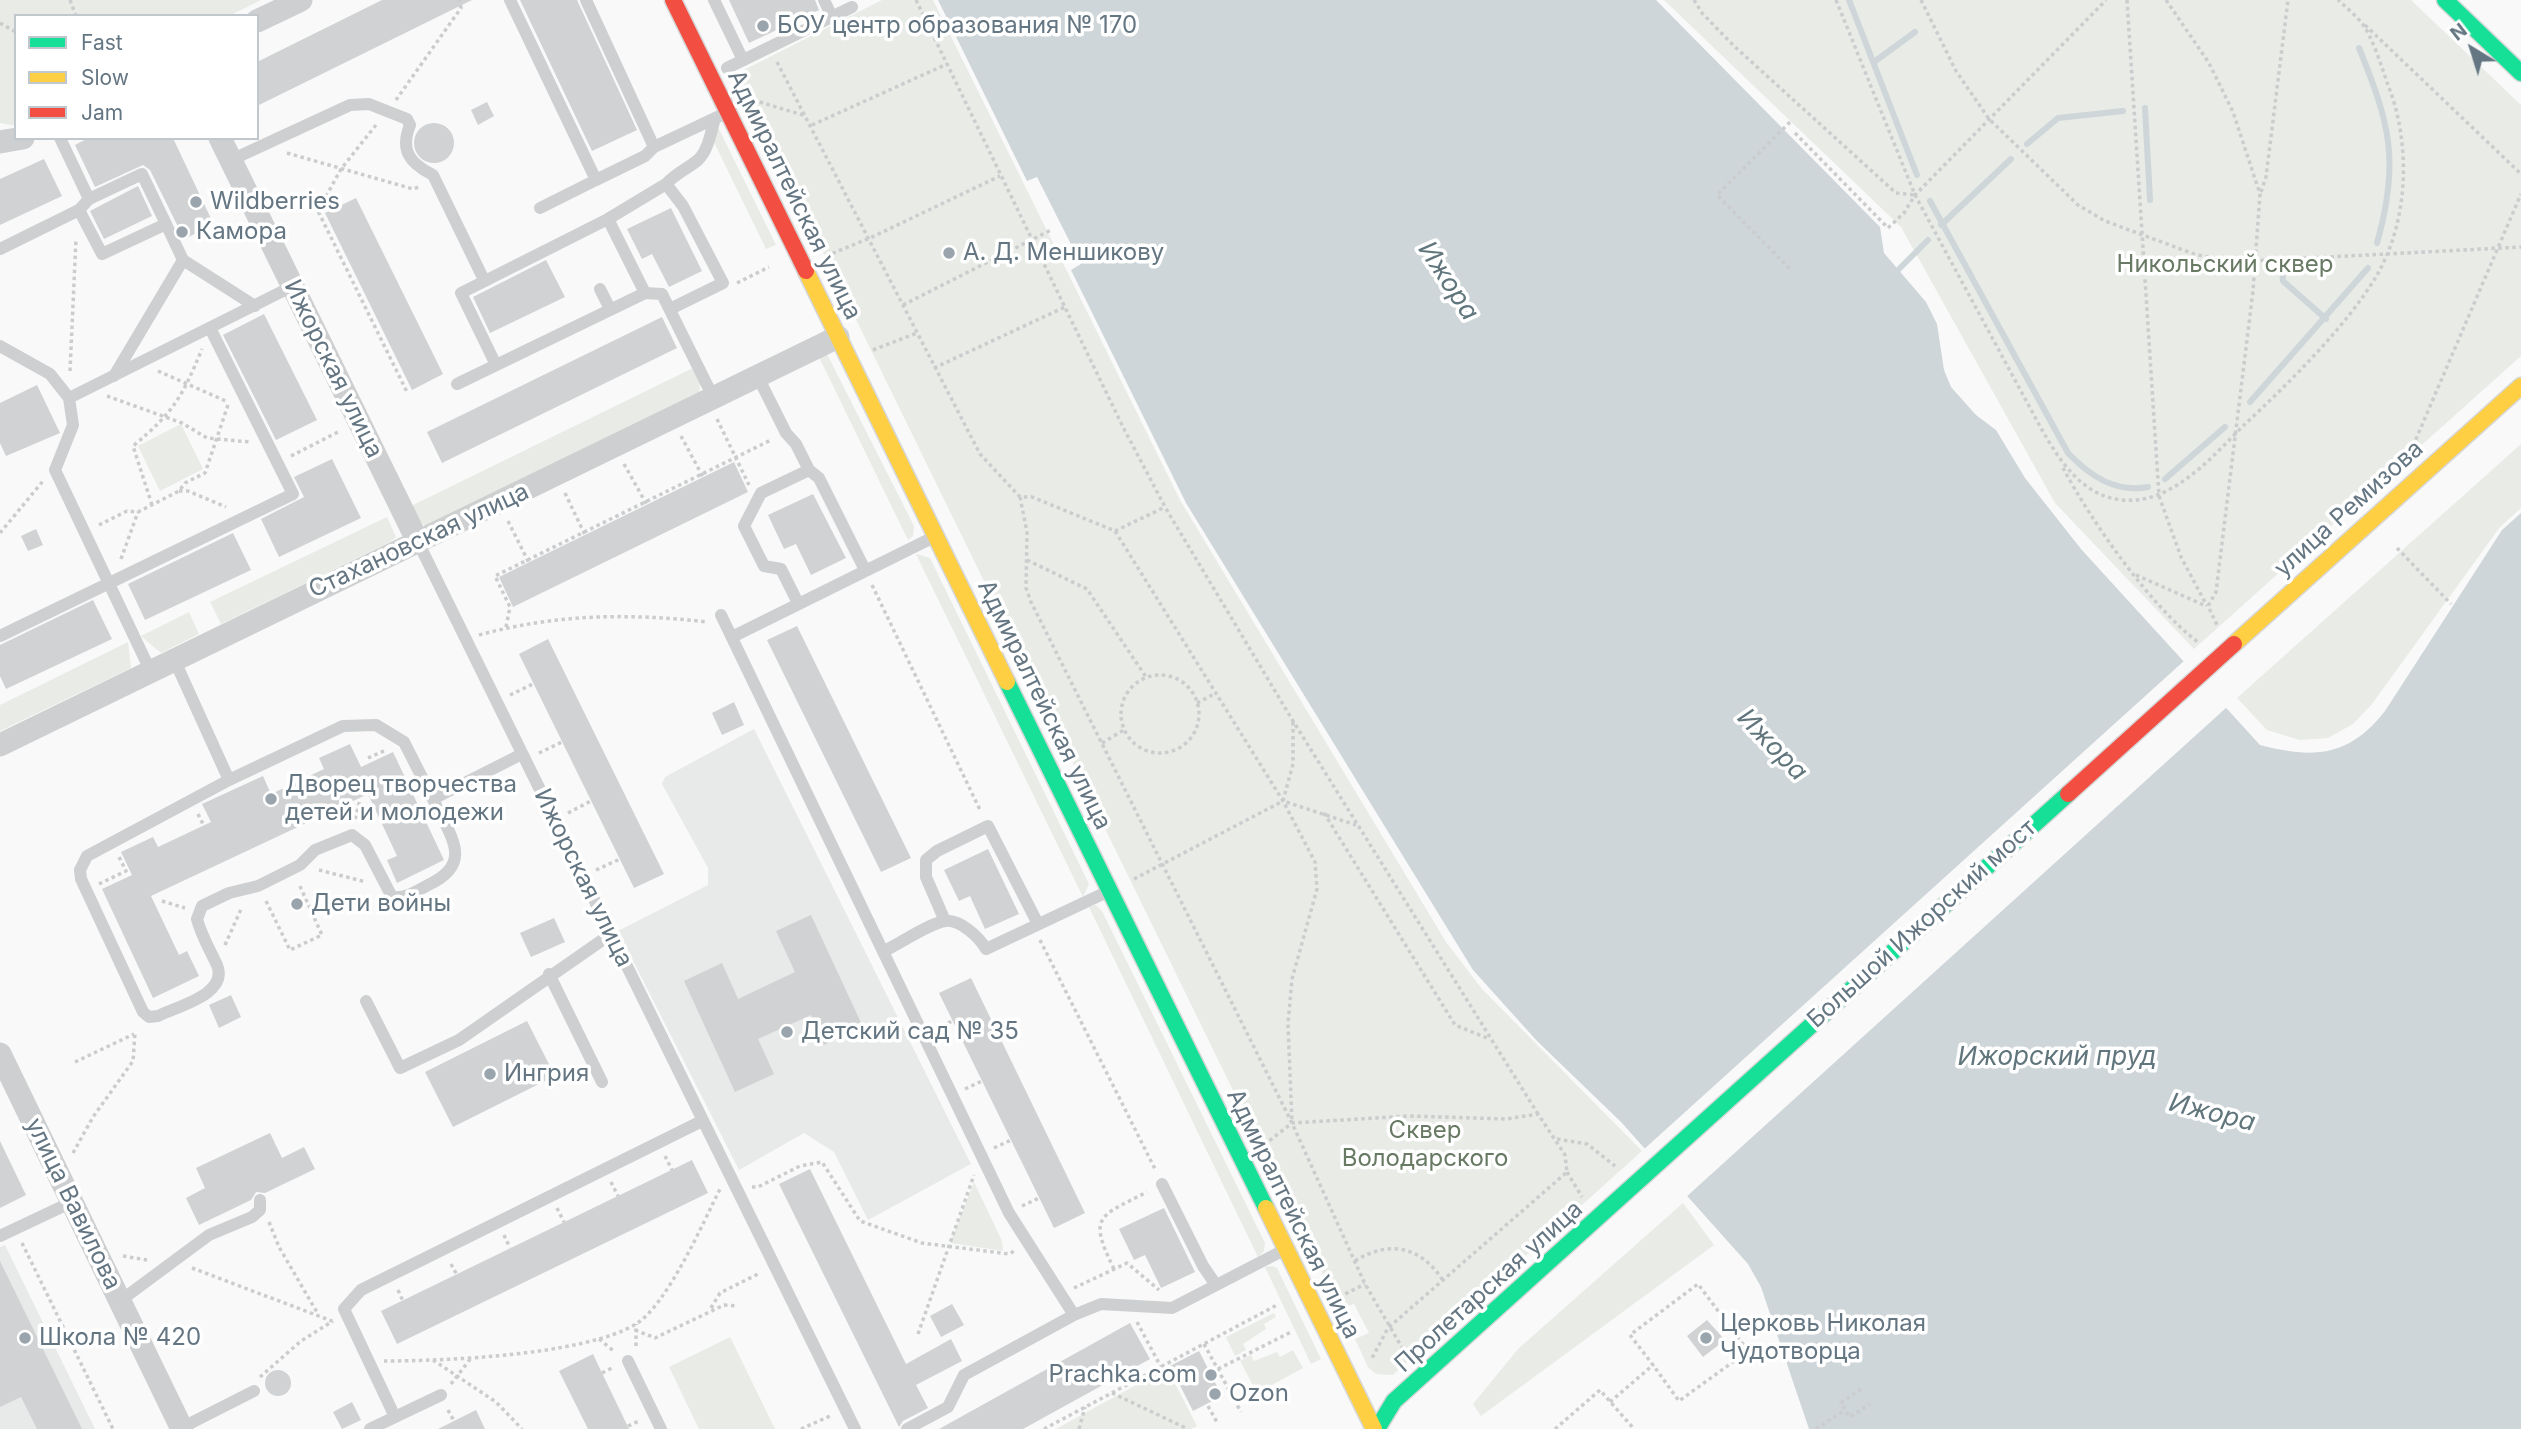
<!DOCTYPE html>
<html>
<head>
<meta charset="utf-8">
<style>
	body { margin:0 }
	#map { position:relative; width:2521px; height:1429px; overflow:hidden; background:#f9f9f9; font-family:Inter,sans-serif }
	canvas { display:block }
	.legend { position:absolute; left:14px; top:14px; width:245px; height:126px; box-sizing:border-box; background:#fff; border:2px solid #c1c8cd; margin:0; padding:9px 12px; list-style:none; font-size:21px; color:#657683 }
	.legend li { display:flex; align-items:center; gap:14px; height:35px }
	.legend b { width:35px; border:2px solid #c1c8cd }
	.north { position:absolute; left:2437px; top:14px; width:70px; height:70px; -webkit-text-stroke:5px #fff; paint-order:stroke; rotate:322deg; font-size:19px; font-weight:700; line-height:28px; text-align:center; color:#657683 }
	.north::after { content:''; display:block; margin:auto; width:24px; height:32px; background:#657683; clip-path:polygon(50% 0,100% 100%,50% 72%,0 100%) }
</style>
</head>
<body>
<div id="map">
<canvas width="2521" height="1429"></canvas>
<ul class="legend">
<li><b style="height:9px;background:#16e098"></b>Fast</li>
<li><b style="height:9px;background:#ffcf43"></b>Slow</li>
<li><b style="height:9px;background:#f24e42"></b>Jam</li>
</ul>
<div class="north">N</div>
</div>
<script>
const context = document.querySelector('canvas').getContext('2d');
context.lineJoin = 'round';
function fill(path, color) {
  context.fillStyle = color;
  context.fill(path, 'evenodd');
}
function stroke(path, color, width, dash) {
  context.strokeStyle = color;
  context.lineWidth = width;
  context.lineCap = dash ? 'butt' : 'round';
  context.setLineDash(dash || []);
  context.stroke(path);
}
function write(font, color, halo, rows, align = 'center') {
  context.font = font + ' Inter,sans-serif';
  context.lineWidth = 7;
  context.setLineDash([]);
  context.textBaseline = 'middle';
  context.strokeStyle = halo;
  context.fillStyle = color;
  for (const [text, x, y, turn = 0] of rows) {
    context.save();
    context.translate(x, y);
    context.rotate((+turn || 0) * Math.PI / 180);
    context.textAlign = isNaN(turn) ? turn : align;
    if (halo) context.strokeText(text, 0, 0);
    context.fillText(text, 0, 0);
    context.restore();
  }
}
const built = new Path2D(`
	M754,729L971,1164L868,1220L834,1152L804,1133L739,1170L618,931L708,885V868L662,784L665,777Z
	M5,1245L95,1429H0V1247Z`);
const green = new Path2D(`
	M0,0H261L229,16H16V126L0,123Z
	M882,0H933L1180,500L1446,942L1482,989L1642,1151L1393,1375L1376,1374L1368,1367L1355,1339L1369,1333L1354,1304L1340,1309L736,74Z
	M1664,0H2411L2521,105V356L2194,649L2055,503L1901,227Z
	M717,125L776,245L766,249L713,140Z
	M827,354L914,526L913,536L908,540L818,355Z
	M693,368L700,383L699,396L428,527L420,523L407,508Z
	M181,424L203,469L160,491L138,446Z
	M2521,444V508L2500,527L2372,704L2353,724L2328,738L2300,740L2267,730L2237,698Z
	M387,517L396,537L390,542L221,624L210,602Z
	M916,554L930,558L1089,884L1083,897Z
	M189,612L199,634L161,653L141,636Z
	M128,642L131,668L0,731V705Z
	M1096,905L1102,911L1265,1243L1264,1251L1258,1257L1089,907Z
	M974,1182L1002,1241L1003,1251L950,1243Z
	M1683,1203L1714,1245L1481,1416L1473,1404L1518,1349Z
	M1272,1266L1277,1268L1321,1359L1311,1364L1265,1267Z
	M1274,1313L1276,1317L1264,1324L1266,1329L1243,1344L1246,1350L1235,1356L1226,1337Z
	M730,1337L775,1429H699L669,1367Z
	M1293,1350L1303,1368L1257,1393L1240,1361L1251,1355L1254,1361L1277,1352L1280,1357Z
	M1167,1368L1197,1426L1191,1429H1056Z`);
const water = new Path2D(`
	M938,0H1656L1880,227L1884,253L1926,302L1937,324L1944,370L1951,387L1976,415L1996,430L2025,478L2081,549L2260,745C2314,759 2349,757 2385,711L2502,530L2521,513V1429H1809L1761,1287L1748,1264L1621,1122L1537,1041L1473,970L1186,503L1071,270L1081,264L1037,177L1027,181Z`);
const pier = new Path2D(`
	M2185,660L2227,707L1685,1198L1642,1151Z`);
const stream = new Path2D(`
	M1849,0L1917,175
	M2359,48C2390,124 2400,162 2377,243
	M1874,62L1915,32
	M2145,108L2150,200
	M2027,144L2058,118L2123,111
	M1930,201L2068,453C2090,476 2115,493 2148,487
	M1941,225L2011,159
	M2282,267L2283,281L2326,319
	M1897,271L1928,240
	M2250,402L2368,268
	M2165,479L2225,427`);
const building = new Path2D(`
	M382,0H472L257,106V62Z
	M520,0H577L637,130L592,151Z
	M729,0H815L819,10L749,43Z
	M487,102L494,116L478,125L471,110Z
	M414 143a20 20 0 1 1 40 0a20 20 0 1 1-40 0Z
	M88,138H173L214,225L184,239L150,170L143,165L95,187L75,145Z
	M44,159L62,196L0,225V179Z
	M138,186L152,216L104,239L90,211Z
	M356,198L443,374L412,390L325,213Z
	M671,208L702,271L669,287L652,254L642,259L627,229Z
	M546,260L565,297L490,333L473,297Z
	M264,314L317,420L276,440L223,335Z
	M662,317L677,348L442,463L427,432Z
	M37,385L60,433L6,456L0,443V403Z
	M332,459L361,518L279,557L261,519L304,497L294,477Z
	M734,462L748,492L513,607L499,577Z
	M813,494L846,558L811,575L796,544L784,549L768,515Z
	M36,529L43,545L28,551L21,536Z
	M233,533L251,570L145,620L128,584Z
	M93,600L112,639L6,689L0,676V645Z
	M797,626L911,858L881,872L767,640Z
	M548,639L664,874L634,888L519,654Z
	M734,702L744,725L722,735L712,713Z
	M350,744L361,767L393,752L444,860L397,883L387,860L397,856L368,794L151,896L179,955L187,951L199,976L153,998L102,889L132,875L121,852L153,837L158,847L211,822L202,804L263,776L271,794L324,769L319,758Z
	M988,849L1019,914L985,929L970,896L959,901L944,870Z
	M811,915L863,1027L824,1045L811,1015L758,1039L774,1074L735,1092L684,981L722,963L738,999L795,972L776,931Z
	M554,918L565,942L531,957L520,933Z
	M971,978L1085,1213L1054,1228L939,993Z
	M231,995L241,1017L219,1028L209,1005Z
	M527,1021L555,1076L453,1127L425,1072Z
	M270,1133L282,1158L304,1147L315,1169L265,1193L256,1192L251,1200L199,1225L186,1198L205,1188L196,1168Z
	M0,1141L26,1195L0,1208Z
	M692,1160L708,1193L397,1344L381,1311Z
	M810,1169L906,1364L951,1339L962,1361L916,1385L928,1408L903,1421L899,1427L779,1184Z
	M1164,1208L1195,1272L1161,1288L1145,1255L1134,1260L1119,1229Z
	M0,1261L82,1429H37L21,1397L0,1407Z
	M952,1304L964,1325L941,1337L930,1316Z
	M1707,1320L1725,1340L1703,1357L1687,1336Z
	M1130,1323L1150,1359L1023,1429H939Z
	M1199,1351L1222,1396L1193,1411L1170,1366Z
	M593,1354L602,1373L629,1429H588L559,1371Z
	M265 1383a13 13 0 1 1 26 0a13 13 0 1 1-26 0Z
	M352,1402L361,1420L342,1429L333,1412Z
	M476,1410L485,1429H438Z`);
const path = new Path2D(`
	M70,0L76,16
	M916,0L1123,427L1165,507L1293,721L1538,1114
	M1694,0L1702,13L1734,46L1896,193L1915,195
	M1836,0L1915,195L2042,430C2060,461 2082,496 2122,500C2172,505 2212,457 2244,425C2288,384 2347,326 2377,275C2409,220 2411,143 2388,85C2382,68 2372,35 2361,22C2354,14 2346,7 2338,0
	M1921,0L1956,71L1989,119L2078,205L2105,221L2194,254L2232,262L2521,247
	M2127,0L2159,496L2181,557L2207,606
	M2166,0L2209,63L2233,112L2260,194L2253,291L2216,592L2208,606L2217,625
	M0,23L16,32
	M2365,25L2521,174
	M777,62L980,454L1020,497H1032L1115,531L1283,801L1315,862L1317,889L1292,979L1288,1024L1292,1123
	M396,100L461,8L459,0
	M753,100L806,116
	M1790,122L1717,195L1790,269
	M376,125L341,169L318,211L407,392
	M812,125L947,64
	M1795,133L1888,228L1904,213L1915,195L2106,0
	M287,153L413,189L421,186
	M2261,192L2266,177L2288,0
	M826,256L870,238L1000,176
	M737,283L769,267
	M903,305L1051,230
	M873,350L917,333
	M934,368L1065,307
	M70,371L76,239
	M158,371L228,402
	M107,396L182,423L207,438L250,442
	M717,419L749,485
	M681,436L703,477
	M2413,446L2521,194
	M291,456L340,431
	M624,464L647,505
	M2063,468C2092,522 2150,606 2199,643
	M179,491H188L226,507
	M565,493L585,535
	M1020,497L1027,532L1026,588L1031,602L1292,1123L1365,1284L1407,1356
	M152,505L133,446C174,412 182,397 202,349
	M508,521L529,563
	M99,525L127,511L138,512L179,491L185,483L205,473L229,402
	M1115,531L1165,507
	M0,533L43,481
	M2397,548L2451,604
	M121,559L138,512
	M1027,560L1087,589L1146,677
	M2136,575L2206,606
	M872,585L981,812
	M506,627L510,607L495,576L771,440
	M479,635C556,614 629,613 707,622
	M1121 714a39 39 0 1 1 78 0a39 39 0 1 1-78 0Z
	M510,695L533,684
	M1197,703L1214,694
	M1293,722V764L1283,801L1356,825
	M1102,743L1124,730
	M539,753L562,742
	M368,758L386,750
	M568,813L591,801
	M1324,813L1455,1025L1487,1038
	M198,814L203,824
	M355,819L360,800
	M319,870L366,882
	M596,870L620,859
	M1134,879L1283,801
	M99,884L126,871L119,857
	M162,901L185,908
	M266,901L290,950L322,935L299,884
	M1040,940L1156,1171
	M225,945L242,907
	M935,1028L953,1021
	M75,1062L134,1034
	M965,1089L982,1081
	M1557,1139L1587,1144L1615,1166
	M1264,1145L1292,1123L1409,1116L1506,1119L1538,1114L1565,1155L1567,1172L1388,1328L1371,1360
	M994,1148L1011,1140
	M73,1153L93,1117L133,1061L135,1033
	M665,1156L672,1170
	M1567,1172L1582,1197
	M611,1182L618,1196
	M752,1187H758L800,1166L822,1162L860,1221L922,1243L1009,1254L1016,1250
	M1022,1206L1039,1198
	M557,1208L564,1222
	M269,1222L279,1247L318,1314
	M504,1235L510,1248
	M22,1243L113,1429
	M123,1256L147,1260
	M1355,1261C1388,1240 1420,1246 1442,1279
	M451,1264L457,1275
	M192,1268L332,1321
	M1114,1269C1088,1216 1098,1217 1147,1192
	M1074,1288L1127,1263L1159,1290
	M398,1290L403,1301
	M1339,1297L1365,1284
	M711,1308L720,1293L760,1273
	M1137,1322L1161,1367
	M635,1330L655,1338L724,1305L738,1306
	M918,1334L974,1175
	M599,1339L615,1352
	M1204,1344L1241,1412
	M636,1346V1324
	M433,1360L496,1402L522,1429
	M384,1361C446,1361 585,1355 636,1324C667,1305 703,1223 720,1189
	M1218,1369L1291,1332
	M602,1373L614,1367
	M260,1377L301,1341L333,1321
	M451,1384L471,1358
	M1861,1389L1841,1403L1850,1417L1870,1404
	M1112,1393L1188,1429
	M1610,1402L1653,1365L1630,1335L1698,1284L1748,1351L1679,1401L1653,1365
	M1208,1406L1218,1424
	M448,1410L454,1421
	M628,1426L639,1421
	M801,1429L830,1416
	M1044,1429L1277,1305
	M1079,1429L1085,1407
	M1555,1429L1600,1390L1634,1429
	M1816,1429L1845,1410`);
const lane = new Path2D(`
	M510,0L596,180L645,156L654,147L726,113
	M586,0L654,147
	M714,0L743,60
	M824,0L832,17
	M727,68L852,7
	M231,160L350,105L369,104L407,119L410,125C400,150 409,163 433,175L484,280
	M666,184C676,173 687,169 698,160C708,151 711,132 715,118
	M89,199L142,174L166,224
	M540,208L596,180
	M79,210L102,254L166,224L183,260L255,306
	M608,219L666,184L683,206L723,283L670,309
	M0,249L79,210L89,199L60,138
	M600,289L610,309
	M0,346L50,374L69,398
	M496,365L461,293L608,219L645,293
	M114,376L183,260
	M758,377L786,433L796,444L809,470L819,478L865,570
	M457,384L645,293L662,294L714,399
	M418,542L855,1429
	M798,603L781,569L764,566L744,526L761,493L809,470
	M721,615L1009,1213L1074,1315
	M0,636L293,494L210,328
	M732,637L936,536
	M174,659L229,780
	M150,670L55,470L73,425L69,398L293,286
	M433,799L404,742L376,725L343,726L229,780L87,856L80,870L81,879L143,1012L149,1017L158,1016C178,1006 229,994 217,965C210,950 201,935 197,919L202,906L229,893L258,886L300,865L315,850L352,835L365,845L392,897C405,899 417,891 428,885C476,863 449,835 433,799L522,754
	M945,921L926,877V860L937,851L988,826L1038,924
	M884,951C899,944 930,923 945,921C960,919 979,937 986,949L1109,891
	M549,974L602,1082
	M366,1001L400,1068L459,1040L611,934
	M1162,1184L1203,1266L1216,1285
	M0,1236L72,1202
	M120,1301L209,1235L252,1217L260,1210V1200
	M628,1361L661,1429
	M395,1417L344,1309L361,1290L702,1121
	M179,1429L254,1391
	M370,1429L441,1395
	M907,1429L948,1407L964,1375L1074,1315L1101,1304L1172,1308L1284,1250`);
const street = new Path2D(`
	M257,21L301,0
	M220,138L418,542
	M0,142L23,138
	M0,745L838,337
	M0,1054L182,1429`);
const fast = new Path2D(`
	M2445,0L2521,73
	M1007,682L1266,1208
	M1377,1429L1394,1401L2068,794`);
const slow = new Path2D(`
	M806,271L1007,682
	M2234,644L2521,386
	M1266,1208L1374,1429`);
const jam = new Path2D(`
	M673,0L806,271
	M2068,794L2234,644`);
const markers = [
	[763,26,7,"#99a4ac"],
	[196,202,7,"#99a4ac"],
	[182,232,7,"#99a4ac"],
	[949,253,7,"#99a4ac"],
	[271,799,7,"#99a4ac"],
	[297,904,7,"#99a4ac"],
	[787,1032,7,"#99a4ac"],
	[490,1074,7,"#99a4ac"],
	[25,1338,7,"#99a4ac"],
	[1706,1338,7,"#99a4ac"],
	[1211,1375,7,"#99a4ac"],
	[1215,1394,7,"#99a4ac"]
];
const poiNames = [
	["БОУ центр образования № 170",777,26],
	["Wildberries",210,202],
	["Камора",196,232],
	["А. Д. Меншикову",963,253],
	["Дворец творчества",285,785],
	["детей и молодежи",285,813],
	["Дети войны",311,904],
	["Детский сад № 35",801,1032],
	["Ингрия",504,1074],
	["Церковь Николая",1720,1324],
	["Чудотворца",1720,1352],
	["Школа № 420",39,1338],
	["Prachka.com",1197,1375,"right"],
	["Ozon",1229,1394]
];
const streetNames = [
	["Адмиралтейская улица",794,195,64],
	["Ижорская улица",333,369,64],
	["улица Ремизова",2349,509,-42],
	["Стахановская улица",419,541,-25],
	["Адмиралтейская улица",1044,705,64],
	["Ижорская улица",583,878,64],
	["Большой Ижорский мост",1922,924,-42],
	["улица Вавилова",73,1204,64],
	["Адмиралтейская улица",1293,1214,64],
	["Пролетарская улица",1489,1287,-42]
];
const parkNames = [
	["Никольский сквер",2225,265],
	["Сквер",1425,1131],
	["Володарского",1425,1159]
];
const waterNames = [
	["Ижора",1448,281,57],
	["Ижора",1772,745,46],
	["Ижорский пруд",2057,1057],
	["Ижора",2212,1113,14]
];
fill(built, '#e8e9e9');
fill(green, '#e8ebe6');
fill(water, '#ced6d9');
fill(pier, '#f9f9f9');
stroke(stream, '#ced6d9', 6);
fill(building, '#d0d2d3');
stroke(fast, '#d5d6d7', 19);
stroke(slow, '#d5d6d7', 19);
stroke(jam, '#d5d6d7', 19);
stroke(path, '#cbcccd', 3.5, [3.5, 3.5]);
stroke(lane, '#cecfd0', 12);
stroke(street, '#cecfd0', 23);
stroke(fast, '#16e098', 16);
stroke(slow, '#ffcf43', 16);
stroke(jam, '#f24e42', 16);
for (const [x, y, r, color] of markers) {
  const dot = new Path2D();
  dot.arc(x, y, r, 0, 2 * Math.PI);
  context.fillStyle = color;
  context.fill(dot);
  stroke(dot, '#fff', 2.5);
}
write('24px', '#657683', '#fff', poiNames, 'left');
write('24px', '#657683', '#fff', streetNames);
write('24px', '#687a64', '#fff', parkNames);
write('italic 26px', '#60757c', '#fff', waterNames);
</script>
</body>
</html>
